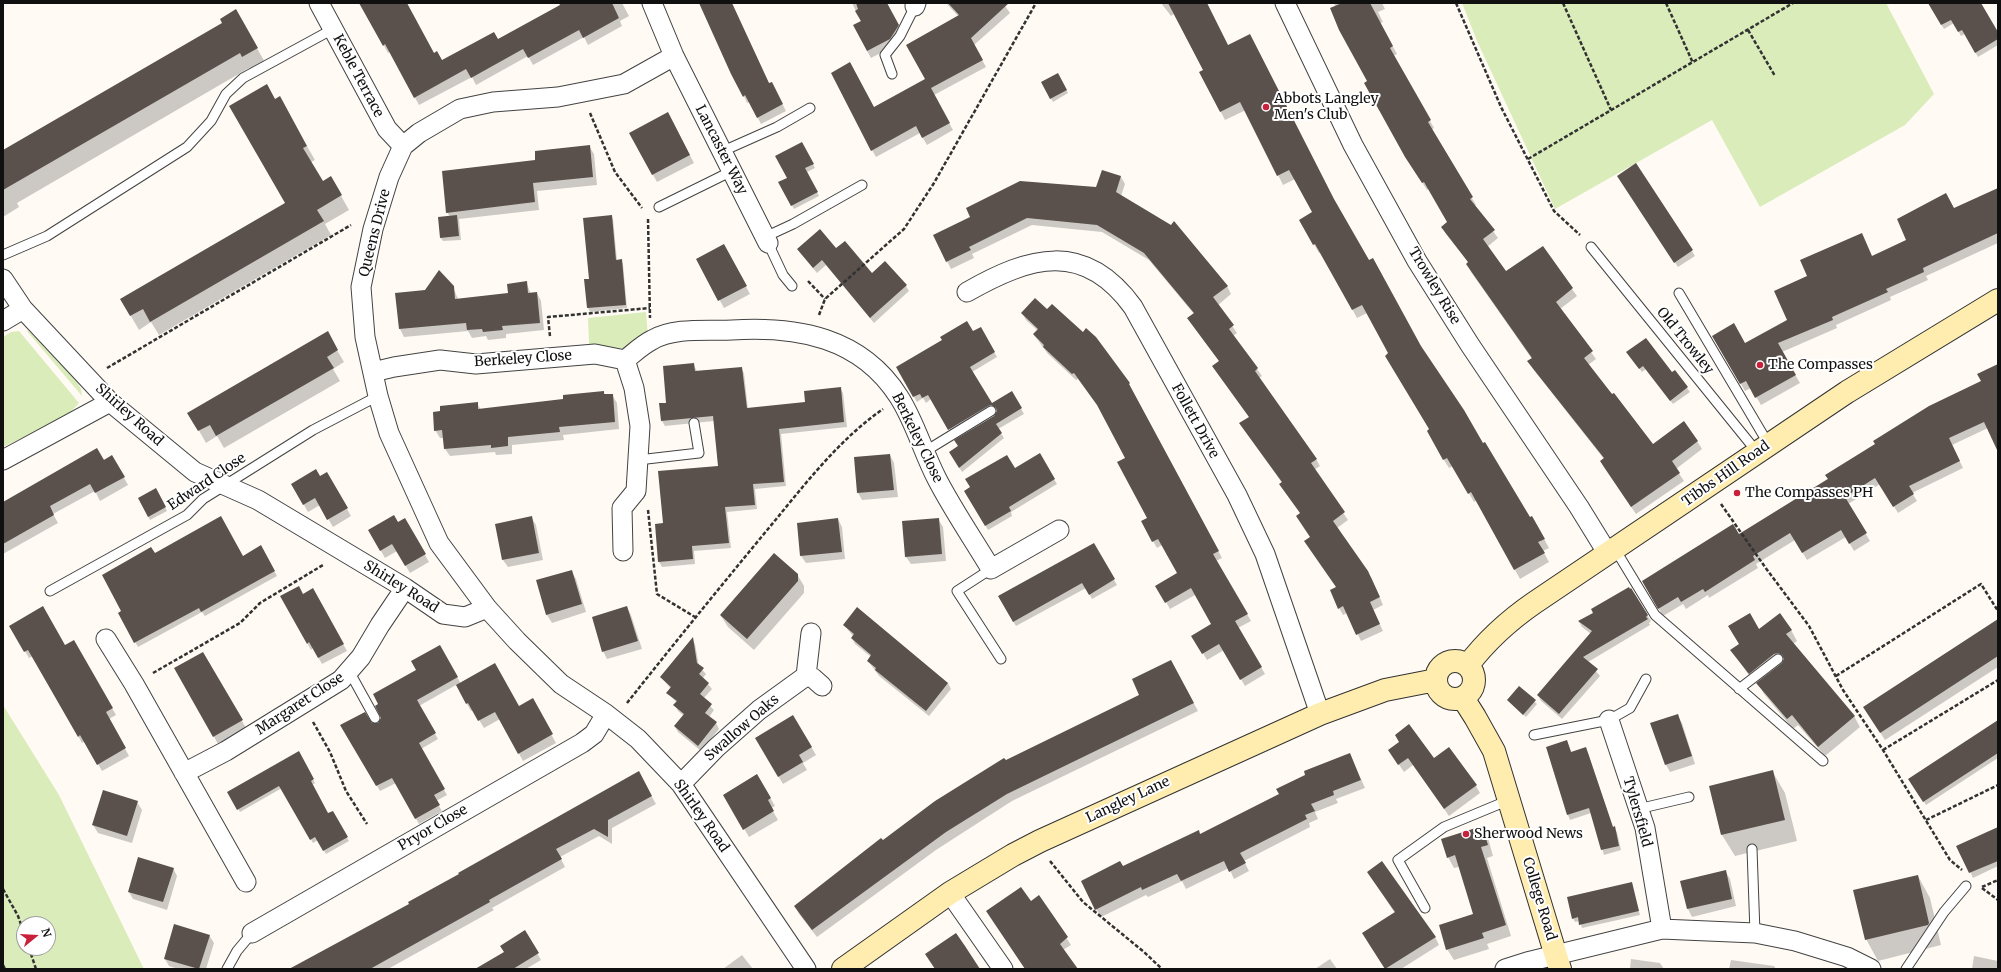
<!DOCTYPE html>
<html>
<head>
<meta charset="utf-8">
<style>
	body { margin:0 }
	#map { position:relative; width:2001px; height:972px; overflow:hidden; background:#fffbf4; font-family:Merriweather,serif }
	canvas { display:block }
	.frame { position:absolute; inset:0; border:4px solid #101010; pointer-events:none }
	.north { position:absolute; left:16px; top:916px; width:40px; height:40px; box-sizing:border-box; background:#fff; border:1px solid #9f9f9f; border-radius:50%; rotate:72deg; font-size:11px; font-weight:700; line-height:16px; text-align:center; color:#101010 }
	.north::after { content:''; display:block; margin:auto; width:14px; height:18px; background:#c9203b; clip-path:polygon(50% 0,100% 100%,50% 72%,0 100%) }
</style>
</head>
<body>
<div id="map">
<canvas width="2001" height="972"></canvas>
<div class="frame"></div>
<div class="north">N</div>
</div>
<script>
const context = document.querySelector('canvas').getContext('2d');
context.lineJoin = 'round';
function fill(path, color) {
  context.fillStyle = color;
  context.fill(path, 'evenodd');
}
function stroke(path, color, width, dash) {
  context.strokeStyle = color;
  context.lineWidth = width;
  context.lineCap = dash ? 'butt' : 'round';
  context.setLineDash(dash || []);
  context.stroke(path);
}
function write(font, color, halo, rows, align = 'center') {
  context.font = font + ' Merriweather,serif';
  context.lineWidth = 4;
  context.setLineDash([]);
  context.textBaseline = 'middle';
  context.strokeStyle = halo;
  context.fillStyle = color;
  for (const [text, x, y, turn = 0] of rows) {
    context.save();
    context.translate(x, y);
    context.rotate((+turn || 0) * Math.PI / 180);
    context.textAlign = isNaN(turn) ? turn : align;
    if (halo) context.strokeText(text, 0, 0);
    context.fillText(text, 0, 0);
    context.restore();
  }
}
const green = new Path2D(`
	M1462,3H1886L1934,94L1905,125L1760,207L1712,120L1555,209L1477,41Z
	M646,312L648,337C619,354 620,348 589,345L588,318Z
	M26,330L30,332L76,380L81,389L82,396Z
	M19,331L79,403L67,416L3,447V337L11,332Z
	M3,705L59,795L144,969H3ZM24,924H48V948H24Z`);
const shadow = new Path2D(`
	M360,3H406L434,54L442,61L498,40L563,4V3H622L629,16L620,21L622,26L588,45L584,37L533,65L528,56L476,85L472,77L419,105L390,52L388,53Z
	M700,3H731L769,84L775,90L786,111L761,124L750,102L747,103L744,96Z
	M852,3H887L902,33L894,46L871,58L867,51L861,22Z
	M946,3H1003L1010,13L974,45L986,67L934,95L953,130L927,145L920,133L876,157L872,150L874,108L926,79L959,17Z
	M1161,3H1207L1228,46L1339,209L1421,349L1529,519L1532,517L1549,548L1543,551L1549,562L1520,579L1477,500L1474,502L1453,466L1449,468L1444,460L1428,431L1431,430L1367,313L1357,318L1321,252L1319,253L1300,220L1313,213L1295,179L1283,185L1246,110L1225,120L1200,72L1204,71L1174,14L1171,16Z
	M1334,3H1382L1385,9L1378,12L1383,22L1380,23L1397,54L1393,56L1434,128L1431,130L1476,205L1475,206L1498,238L1487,247L1506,273L1542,248L1577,296L1560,309L1596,359L1588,365L1653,445L1697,441L1702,449L1676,469L1684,481L1636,514L1605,469L1601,462L1604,459L1533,369L1529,362L1532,359L1471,272L1467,264L1469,263L1446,234L1442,227L1448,222L1429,189L1427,190L1411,165L1369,82Z
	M1928,3H1973L1998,34V45L1978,57L1965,34L1961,36L1954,23L1944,29Z
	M235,10L266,64L252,72L249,68L17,203L19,207L3,217V152L224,24Z
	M1058,74L1068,93L1053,102L1042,83Z
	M279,98L315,160L311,162L323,182L331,178L349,210L325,224L331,235L159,335L151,322L139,330L121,299L286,203L275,100Z
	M672,121L694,163L657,182L630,133Z
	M802,143L815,168L807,172L819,196L794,209L780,183L788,179Z
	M589,146L594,154L597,185L537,191L539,210L459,219L461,240L443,241L441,238L450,217L447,212L537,161Z
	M1636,164L1695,256L1678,267L1621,181Z
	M1121,177L1125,184L1121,196L1227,286L1231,294L1218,305L1237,333L1233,336L1262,376L1259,378L1316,459L1320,466L1314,470L1348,520L1337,528L1372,579L1383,605L1373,610L1383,631L1361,641L1347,613L1343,615L1339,608L1337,588L1301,514L1282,483L1245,431L1249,417L1213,366L1219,361L1188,319L1194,314L1149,260L1102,232L1032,225L972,254L974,258L951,269L934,235L1097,188Z
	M1998,189V243L1926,276L1928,280L1890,297L1891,300L1836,325L1837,328L1782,352L1800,383L1761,405L1751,388L1745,391L1714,336L1744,345L1788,320L1872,256L1908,241L1954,209Z
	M611,216L613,219L617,260H621L623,264L627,308L590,312L588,308L585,280H590Z
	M836,249L872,274L906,286L909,291L874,323L826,265L817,273L798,250Z
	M728,253L750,294L724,308L697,259Z
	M526,282L531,294L537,293L541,301L544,330L506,334V338L488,340L486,336L472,338L468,331L404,337L400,329L453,287L458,299L509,294Z
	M1022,313L1129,384L1222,558L1216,561L1251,621L1238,628L1265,674L1245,686L1224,650L1207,660L1193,636L1212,624L1195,595L1170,609L1157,586L1178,574L1162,545L1157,548L1142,522L1149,518L1127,458L1101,410L1078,379L1076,380L1048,354L1034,335L1038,331L1026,320Z
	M980,328L997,357L972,372L991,405L1012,393L1024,414L998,429L1004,438L962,472L950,452L995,417L998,412L995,410L952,434L931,399L926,403L923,398L917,402L897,368Z
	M327,333L344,362L333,369L340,381L224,448L217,436L206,443L189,413Z
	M1630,356L1672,374L1675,372L1690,392L1673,404L1646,369L1642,372Z
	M693,364L697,371L741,368L744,373L748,409L806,403L840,388L843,393L847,427L781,434L786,486L755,489L757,509L727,512L731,548L694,551L695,564L662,567L659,562L656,524H664L719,467L714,421L665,426L662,421L667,404Z
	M1998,365V449L1988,428L1952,445L1963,468L1912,493L1917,501L1898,513L1880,484L1848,504L1870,541L1854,551L1846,537L1807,560L1795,540L1756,564L1758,568L1709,598L1708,595L1686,609L1683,604L1663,616L1643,582L1738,535L1982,382Z
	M604,392L605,395H612L617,403L619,429L563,435L564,440L512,445V454L496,455L495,452L450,456L445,449L444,438H440L435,430L477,403L481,410L564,400Z
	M890,455L894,463L898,497L862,500L858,493Z
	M1039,455L1057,484L1011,512L1012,516L988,530L965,491L1015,469Z
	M112,456L128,485L100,501L95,491L53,514L58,523L3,554V503Z
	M327,473L351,516L333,527L320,505L308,512L292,484L320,477Z
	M156,490L167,511L150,520L139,499Z
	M531,517L536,525L543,560L508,567L503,560Z
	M838,519L842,527L845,559L806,563L801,556Z
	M938,519L943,527L946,561L911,564L906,557Z
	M405,520L429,562L410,573L397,551L385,558L369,530L398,524Z
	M1093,544L1117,585L1092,599L1086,588L1016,626L999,597Z
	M261,547L277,576L205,616L202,612L138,647L119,613L122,611L154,554L242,557Z
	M571,571L576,579L586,612L552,623L547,615L537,581Z
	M797,574L804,586V593L754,650L728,627L721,616Z
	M1631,589L1651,621L1649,623L1650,625L1588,662L1600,676L1562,719L1541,701L1538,695L1591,634L1582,627L1579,622Z
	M313,590L347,651L322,664L313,648L311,650L282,596L303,595Z
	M627,607L631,615L642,649L607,659L603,651Z
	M1998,622V667L1885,740L1869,715Z
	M844,625L948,683L951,689L929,716L879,676L868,661L871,657L855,644L852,638L853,636Z
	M10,626L80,652L116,715L109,719L129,756L102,771L85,741L82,743L33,656L29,658Z
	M1759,630H1791L1797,641L1793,644L1854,716L1860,727L1825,756L1798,725L1793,729L1764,694L1757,682L1755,684L1732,651Z
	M692,639L695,644L699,666L706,674L703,678L712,689L703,699L714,710L709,717L716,723L719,729L701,751L678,732L675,727L684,716L678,711L675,705L677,703L668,693L671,689L661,677Z
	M440,647L461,684L518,707L532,700L556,743L523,761L500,719L484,728L473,710L471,711L456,685L419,706L438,739L421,749L447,795L436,801L442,811L419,824L396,783L380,791L342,726L379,724L417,670Z
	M203,653L246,728L218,744L176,668Z
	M1175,669L1198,711L1012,801L936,850L817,937L799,914L795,906L883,842L1005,761L1141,695Z
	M1519,687L1537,704L1526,717L1508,700Z
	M1677,715L1682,723L1695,764L1670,772L1666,765Z
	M793,716L816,755L803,763L807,770L783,784L756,739Z
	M1998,722V758L1926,805L1909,779Z
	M1567,742L1572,753H1588L1613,828L1617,832L1621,850L1604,855L1591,813L1570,820L1568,815L1547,748Z
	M1389,750L1433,759L1476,786L1480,793L1449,816L1413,765L1404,772Z
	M298,753L315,783L312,785L328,814L332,812L349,841L326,854L318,840L313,843L282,788L240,812L228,792Z
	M1350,754L1365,788L1336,799L1338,803L1315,812L1318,819L1309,823L1310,827L1244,861L1249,871L1234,879L1229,868L1186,889L1182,881L1148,897L1146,895L1101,917L1096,909L1123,867L1200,835L1280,795Z
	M1772,771L1785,793L1797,841L1735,856L1722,835Z
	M638,772L656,804L612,828V844L599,836L560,857L565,867L492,908L494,910L388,969H294L410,904Z
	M757,775L775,806L771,808L778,820L749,837L724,795Z
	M137,802L142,810L132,843L98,833L93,825Z
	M1481,827L1488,838L1493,856L1487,858L1511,936L1487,944L1489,949L1454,960L1447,949L1474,915L1459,867L1454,868L1448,857Z
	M1998,828V866L1973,878L1958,846Z
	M173,868L177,876L167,910L133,899L129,892Z
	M1725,871L1730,879L1736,906L1692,917L1688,909L1681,882Z
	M1368,873L1435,937L1439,945L1401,969H1385L1367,941L1395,913Z
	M1918,876L1930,898L1941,945L1878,961L1866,939Z
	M1631,883L1640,915L1582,928L1580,921L1575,922L1573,918Z
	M1039,897L1071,945L1063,950L1076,969H1026L1030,902Z
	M525,932L541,960L526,969H478L505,952Z
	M209,935L214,943L206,969H178L169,966L165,959Z
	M742,955L753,969H723Z
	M1974,956L1998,961V969H1972Z
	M1330,959L1337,969H1315Z
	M1631,959L1660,963L1664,969H1630Z
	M1731,960L1774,966L1776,969H1729Z`);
const building = new Path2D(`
	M359,3H407L434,53L437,51L442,60L494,32L498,39L560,5L559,3H612L619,18L583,38L579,30L528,58L523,49L471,78L466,69L414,98L385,44L383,46Z
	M699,3H732L769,83L772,82L783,104L757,118L745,95L743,97L731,74Z
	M856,3H887L899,25L890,39L867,51L853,25L861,21L855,11L858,9Z
	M948,3H1009L971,38L983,60L931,88L950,123L922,138L916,126L871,151L831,73L850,62L874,107L925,79L906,45L959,15Z
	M1168,3H1207L1228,45L1250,34L1334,199L1369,260L1373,258L1421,346L1464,410L1483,443L1485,442L1530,517L1532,516L1545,539L1538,542L1545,553L1514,570L1471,492L1468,494L1447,458L1443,460L1427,431L1429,429L1385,356L1388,353L1362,305L1352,310L1315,244L1313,245L1299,220L1312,212L1289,170L1277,176L1240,102L1220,112L1199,72L1203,70Z
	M1342,3H1370L1393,46L1390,48L1431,120L1428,122L1473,197L1470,199L1495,230L1483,239L1506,271L1543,246L1573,288L1556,302L1593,351L1584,358L1612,394L1614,393L1653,444L1684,421L1698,441L1672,461L1680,473L1631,507L1600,461L1604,458L1527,361L1532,358L1466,264L1468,262L1441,227L1447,222L1424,182L1422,183L1405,157L1364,83L1367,81L1339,30L1330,8Z
	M1928,3H1981L1998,32V39L1975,53L1962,30L1958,32L1951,20L1941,25Z
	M236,9L258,48L242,57L240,53L3,190V150L222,23L220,19Z
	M1058,73L1067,90L1050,99L1041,82Z
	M267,84L275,99L280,96L307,146L303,148L323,181L331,176L342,195L317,210L324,221L150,322L143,309L130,316L120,299L285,203L229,106Z
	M668,112L690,155L652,175L629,133Z
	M802,142L814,164L805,168L818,192L791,206L778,182L787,178L775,156Z
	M590,145L593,177L533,183L535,202L446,213L442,171L535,160V151Z
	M1636,163L1693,250L1674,263L1617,176Z
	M1102,170L1121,176L1116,192L1171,225L1174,221L1228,286L1213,297L1234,325L1229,329L1258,368L1255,371L1317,459L1311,463L1345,512L1333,521L1368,571L1380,597L1370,602L1380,624L1356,635L1343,606L1338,609L1330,590L1336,587L1304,541L1310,537L1296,516L1300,513L1279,484L1282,482L1239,423L1249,417L1212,366L1219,361L1187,318L1194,313L1144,253L1097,225L1027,218L969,247L971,250L946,262L933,235L970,217L966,208L1020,181L1096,187Z
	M1998,188V233L1923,268L1924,272L1886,289L1888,292L1832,317L1833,320L1778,343L1796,375L1755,398L1746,381L1740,384L1712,336L1734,323L1745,343L1787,320L1774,291L1807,276L1800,260L1862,233L1872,256L1906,240L1897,219L1946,193L1954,208Z
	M457,215L459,236L440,238L438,217Z
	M612,215L616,260L622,259L626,305L587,308L584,279H589L583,218Z
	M820,229L836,248L845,241L872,273L885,261L907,285L870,318L822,260L813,268L797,249Z
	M724,244L747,286L718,301L696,259Z
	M439,270L454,286L455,299L508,293L507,284L527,281L528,293L537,292L540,323L502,326L503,330L483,332L482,329L467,330L466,323L399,329L395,293L425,290Z
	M1035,298L1047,309L1052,304L1083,332L1086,328L1096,337L1130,383L1129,384L1219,551L1213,554L1248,614L1235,621L1262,667L1240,680L1219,644L1202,654L1191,636L1211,624L1191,588L1165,603L1155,586L1177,573L1158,539L1152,542L1141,521L1147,518L1117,462L1125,458L1097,405L1074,373L1072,374L1043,347L1044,345L1033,334L1038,329L1021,313Z
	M967,321L973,331L981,327L995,352L970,367L992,403L1012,391L1022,408L991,427L996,424L1002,433L959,468L949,452L958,446L954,440L994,416L997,411L996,408L991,405L988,406L948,430L928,395L922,398L920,394L913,397L896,367L942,340L940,337Z
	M328,331L338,350L327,357L334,368L216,436L210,425L198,431L187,413Z
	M1646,338L1672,372L1675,370L1688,387L1670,401L1643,366L1639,369L1626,352Z
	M694,363L695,371L742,367L747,408L805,402L804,391L841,387L844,422L779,429L784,482L753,484L755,505L725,507L729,543L692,546L693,559L658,562L655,524L663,523L658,471L718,466L713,416L661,421L659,403H666L663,366Z
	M1998,364V452L1984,422L1949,438L1960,461L1909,486L1914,494L1893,507L1875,478L1845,497L1867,533L1849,544L1841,530L1802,553L1790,533L1753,556L1755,560L1705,592L1703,589L1681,602L1678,597L1658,609L1642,581L1733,524L1739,534L1828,479L1825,475L1875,444L1873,441L1929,406L1981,381L1977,374Z
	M604,391V394H613L615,422L559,427L560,432L508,437V446L491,448V445L444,449L442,430L434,431L433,412L440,411V406L478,402V409L563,399V395Z
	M97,448L104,460L112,455L125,477L95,493L90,484L50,506L54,515L3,544V502Z
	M1040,453L1055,479L1009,507L1011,511L985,526L964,491L970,487L965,479L1007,455L1015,468Z
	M890,454L894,490L857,493L854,457Z
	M316,469L320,476L327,472L348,508L327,520L315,498L303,505L291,484Z
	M156,488L166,507L148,517L138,498Z
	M394,515L398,522L405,518L426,554L405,566L392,544L380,551L368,530Z
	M221,516L243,556L261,545L275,571L201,612L199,608L134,643L118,613L121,611L102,575L151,547L155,553Z
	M532,516L539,553L502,560L495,524Z
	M838,518L842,552L800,556L797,523Z
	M939,518L942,554L905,557L902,521Z
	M1094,543L1115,579L1089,595L1082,583L1013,622L998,596Z
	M774,553L798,574V581L747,639L720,615Z
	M572,570L582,604L546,615L536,580Z
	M299,586L303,594L313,588L344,644L318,658L309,642L307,644L280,596Z
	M1629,587L1630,589L1631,588L1648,615L1646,617L1648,619L1583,657L1598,669L1559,714L1537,695L1592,631L1578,621L1593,613L1591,609Z
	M43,606L65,645L74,640L113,708L106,712L126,748L97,765L80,735L78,737L28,650L24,652L9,626Z
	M627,606L638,641L602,652L592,617Z
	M857,607L948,683L926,711L875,670L876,668L867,661L871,655L851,638L854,634L843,625Z
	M1750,613L1759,629L1780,613L1792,630L1786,634L1855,716L1818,747L1792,715L1787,719L1756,683L1782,663L1784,659L1782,655L1778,653L1774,654L1749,674L1730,650L1739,644L1728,626Z
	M1998,619V656L1880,733L1863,707Z
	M693,637L697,663L704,668L699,674L709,683L700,694L712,704L705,713L717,722L698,746L674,726L684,714L673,705L677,701L666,693L671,687L660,677Z
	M440,645L458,677L417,700L436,733L419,743L445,789L434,795L440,805L415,819L392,778L376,786L340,725L365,712L372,723H378L381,718L375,706L378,704L373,694L416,670L411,661Z
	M203,652L243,720L213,737L174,668Z
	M1171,660L1194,703L1007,794L946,832L812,930L794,906L881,838L883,840L935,801L1004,758L1006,760L1139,695L1132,679Z
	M495,663L519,706L533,698L553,734L518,754L495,712L478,721L468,703L466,704L456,685Z
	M1519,686L1536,700L1523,715L1507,700Z
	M1678,714L1692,756L1665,765L1650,723Z
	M793,715L812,747L799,755L803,762L778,777L755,738Z
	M1998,720V753L1923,802L1908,779Z
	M1409,724L1434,758L1449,747L1477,785L1444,809L1408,758L1398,765L1388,750L1399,742L1395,735Z
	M1567,740L1571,752L1586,747L1613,827L1615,826L1619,846L1601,850L1589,808L1567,815L1546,747Z
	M299,751L314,779L311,781L328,813L333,811L348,837L323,851L315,837L310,840L279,786L237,810L227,792Z
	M1350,753L1361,780L1333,791L1334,795L1311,804L1315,811L1305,815L1307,819L1240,853L1246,863L1229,872L1224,861L1181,881L1177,874L1142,890L1141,887L1095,910L1081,881L1120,861L1123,866L1199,830L1200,834L1279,794L1276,789L1305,775L1304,771Z
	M1773,770L1785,820L1721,835L1709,786Z
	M639,771L652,796L608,820V837L594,829L556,849L562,859L489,900L490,902L370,969H289L409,904L408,902L459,874L458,873Z
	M757,774L771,798L768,800L774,811L743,830L723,795Z
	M103,790L138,801L127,836L92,825Z
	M1482,826L1488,845L1481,847L1506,925L1482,933L1484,938L1446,950L1439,925L1473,914L1455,855L1447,858L1441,839Z
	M1998,827V861L1969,873L1956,846Z
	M138,857L174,868L163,902L128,892Z
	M1382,861L1436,937L1385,969L1362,933L1395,912L1367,872Z
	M1726,870L1732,899L1687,909L1680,881Z
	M1918,875L1929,923L1928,925L1865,940L1853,890Z
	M1632,882L1639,911L1579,925L1578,917L1572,919L1567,897Z
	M1021,887L1031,901L1039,895L1068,937L1060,944L1078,969H1025L986,911Z
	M174,924L210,935L199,969L164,959Z
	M525,930L539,953L513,969H475L504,952L500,946Z
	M956,933L965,946L980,969H935L925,954Z`);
const path = new Path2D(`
	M1456,3L1501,107L1554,211L1580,235
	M1563,3L1611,110
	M1666,3L1693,63
	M1748,30L1775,76
	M590,113L615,172L642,208
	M1528,159L1793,3
	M648,219L650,318
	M808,281L825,299
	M819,315L825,299L904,229L934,183L1036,3
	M550,336L548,317L650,308
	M107,368L351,225
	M1721,504L1765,567L1809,626L1843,690L1883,750L1950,860L1962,870
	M648,510L657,594L695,617
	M153,673L240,623L260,603L323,565
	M1836,676L1981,584L1998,611
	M627,703C673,645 720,587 768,529C803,487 837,441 883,409
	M313,722L330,752L346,791L367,824
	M1883,750L1998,680
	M1926,820L1998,785
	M1050,861L1083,902L1144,952L1162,969
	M1982,887L1998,880
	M1982,888L1998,900
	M3,889L18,916L24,933
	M29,948L36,969
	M3,965L5,969`);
const lane = new Path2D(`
	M892,74L885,55L900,36L915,6
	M723,151L777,127L810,108
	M659,207L732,171
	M765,237L793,224L862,185
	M768,243L783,275L792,286
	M1591,247L1757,452
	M3,255L47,236L187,147L211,121L226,94L243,78L333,29
	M1679,293L1769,445
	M924,452L991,411
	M638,460L699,453L694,423
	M1615,549L1655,615L1823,761
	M991,569L957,591L1001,659
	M50,591L187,515L203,499L313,430L378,396
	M349,671L375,718
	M1739,689L1778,659
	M1534,735L1609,720L1630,708L1646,679
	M1638,809L1689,797
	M1752,849L1755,933
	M1425,908L1398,860L1444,827L1509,800
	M227,969L237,951L252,933
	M1906,969L1944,912L1966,886`);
const street = new Path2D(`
	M319,3L387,129L403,146
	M652,3L674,56L768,243
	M1285,3L1353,145L1417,261L1470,345L1579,507L1608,554
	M915,6L916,3
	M3,279L23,309L110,402L195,472L258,500L405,588L443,614L465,617L487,608L517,641L561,684L606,714L638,739L681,784L806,969
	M967,292C1030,256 1084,240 1133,307L1237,495L1265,554L1320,714
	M3,321L23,309
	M373,372L394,367L440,360L476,364L595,354L625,360C634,353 642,345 652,340C674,327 707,331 732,330C797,326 861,337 899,397C915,422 923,452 937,479C953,510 973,539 991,569L1059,530
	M3,460L110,402
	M623,551L622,508L636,491L640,426L634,388L625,360
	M487,608L439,543L389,433L378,396L365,337L361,287L373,229L389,177L403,146L419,133L460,109L493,102L558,97L624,84L674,56
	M106,639L134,684L246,882
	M806,676L813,678L822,686
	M1609,720L1645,828L1662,929
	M184,773L226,751L341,680L361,657L380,625L405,588
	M681,784L716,748L759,710L806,676L811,633
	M950,893L1003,969
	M252,933L582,743L594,734L606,714
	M1505,969L1527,962L1662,929L1684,930L1755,933L1795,941L1847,957L1871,969`);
const secondary = new Path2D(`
	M1436 680a19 19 0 1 1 38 0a19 19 0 1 1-38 0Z
	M1468,665C1487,640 1508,621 1534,603L1847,392L1998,300
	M1463,698L1475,717L1494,751L1560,969
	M843,969L950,893L1013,855L1040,841L1320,714L1385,690L1436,680`);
const markers = [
	[1266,107,4,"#c9203b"],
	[1760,365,4,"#c9203b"],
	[1737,493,4,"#c9203b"],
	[1466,834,4,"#c9203b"]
];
const streetNames = [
	["Keble Terrace",358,76,62],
	["Lancaster Way",721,150,63],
	["Queens Drive",375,233,-76],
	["Trowley Rise",1434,286,59],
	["Old Trowley",1685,341,51],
	["Berkeley Close",523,359,-4],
	["Shirley Road",129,415,42],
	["Follett Drive",1195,421,61],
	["Berkeley Close",917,438,64],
	["Tibbs Hill Road",1726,474,-35],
	["Edward Close",207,482,-34],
	["Shirley Road",401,587,32],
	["Margaret Close",300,704,-33],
	["Swallow Oaks",742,728,-41],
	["Langley Lane",1128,800,-25],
	["Tylersfield",1637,812,74],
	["Shirley Road",701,816,55],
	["Pryor Close",433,828,-30],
	["College Road",1539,899,73]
];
const poiNames = [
	["Abbots Langley",1274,99],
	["Men's Club",1274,115],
	["The Compasses",1768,365],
	["The Compasses PH",1745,493],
	["Sherwood News",1474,834]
];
fill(green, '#daecba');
fill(shadow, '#0003');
fill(building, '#5a504c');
stroke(lane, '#434343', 11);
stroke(street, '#434343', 21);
stroke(secondary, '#323232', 24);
stroke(path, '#323232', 2.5, [4, 2]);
stroke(lane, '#fff', 9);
stroke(street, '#fff', 19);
stroke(secondary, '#ffedaf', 22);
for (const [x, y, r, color] of markers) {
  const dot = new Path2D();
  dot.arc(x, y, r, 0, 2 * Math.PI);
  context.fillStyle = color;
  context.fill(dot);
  stroke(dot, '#fff', 1.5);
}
write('14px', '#101010', '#fff', streetNames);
write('14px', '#101010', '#fff', poiNames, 'left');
</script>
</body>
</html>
